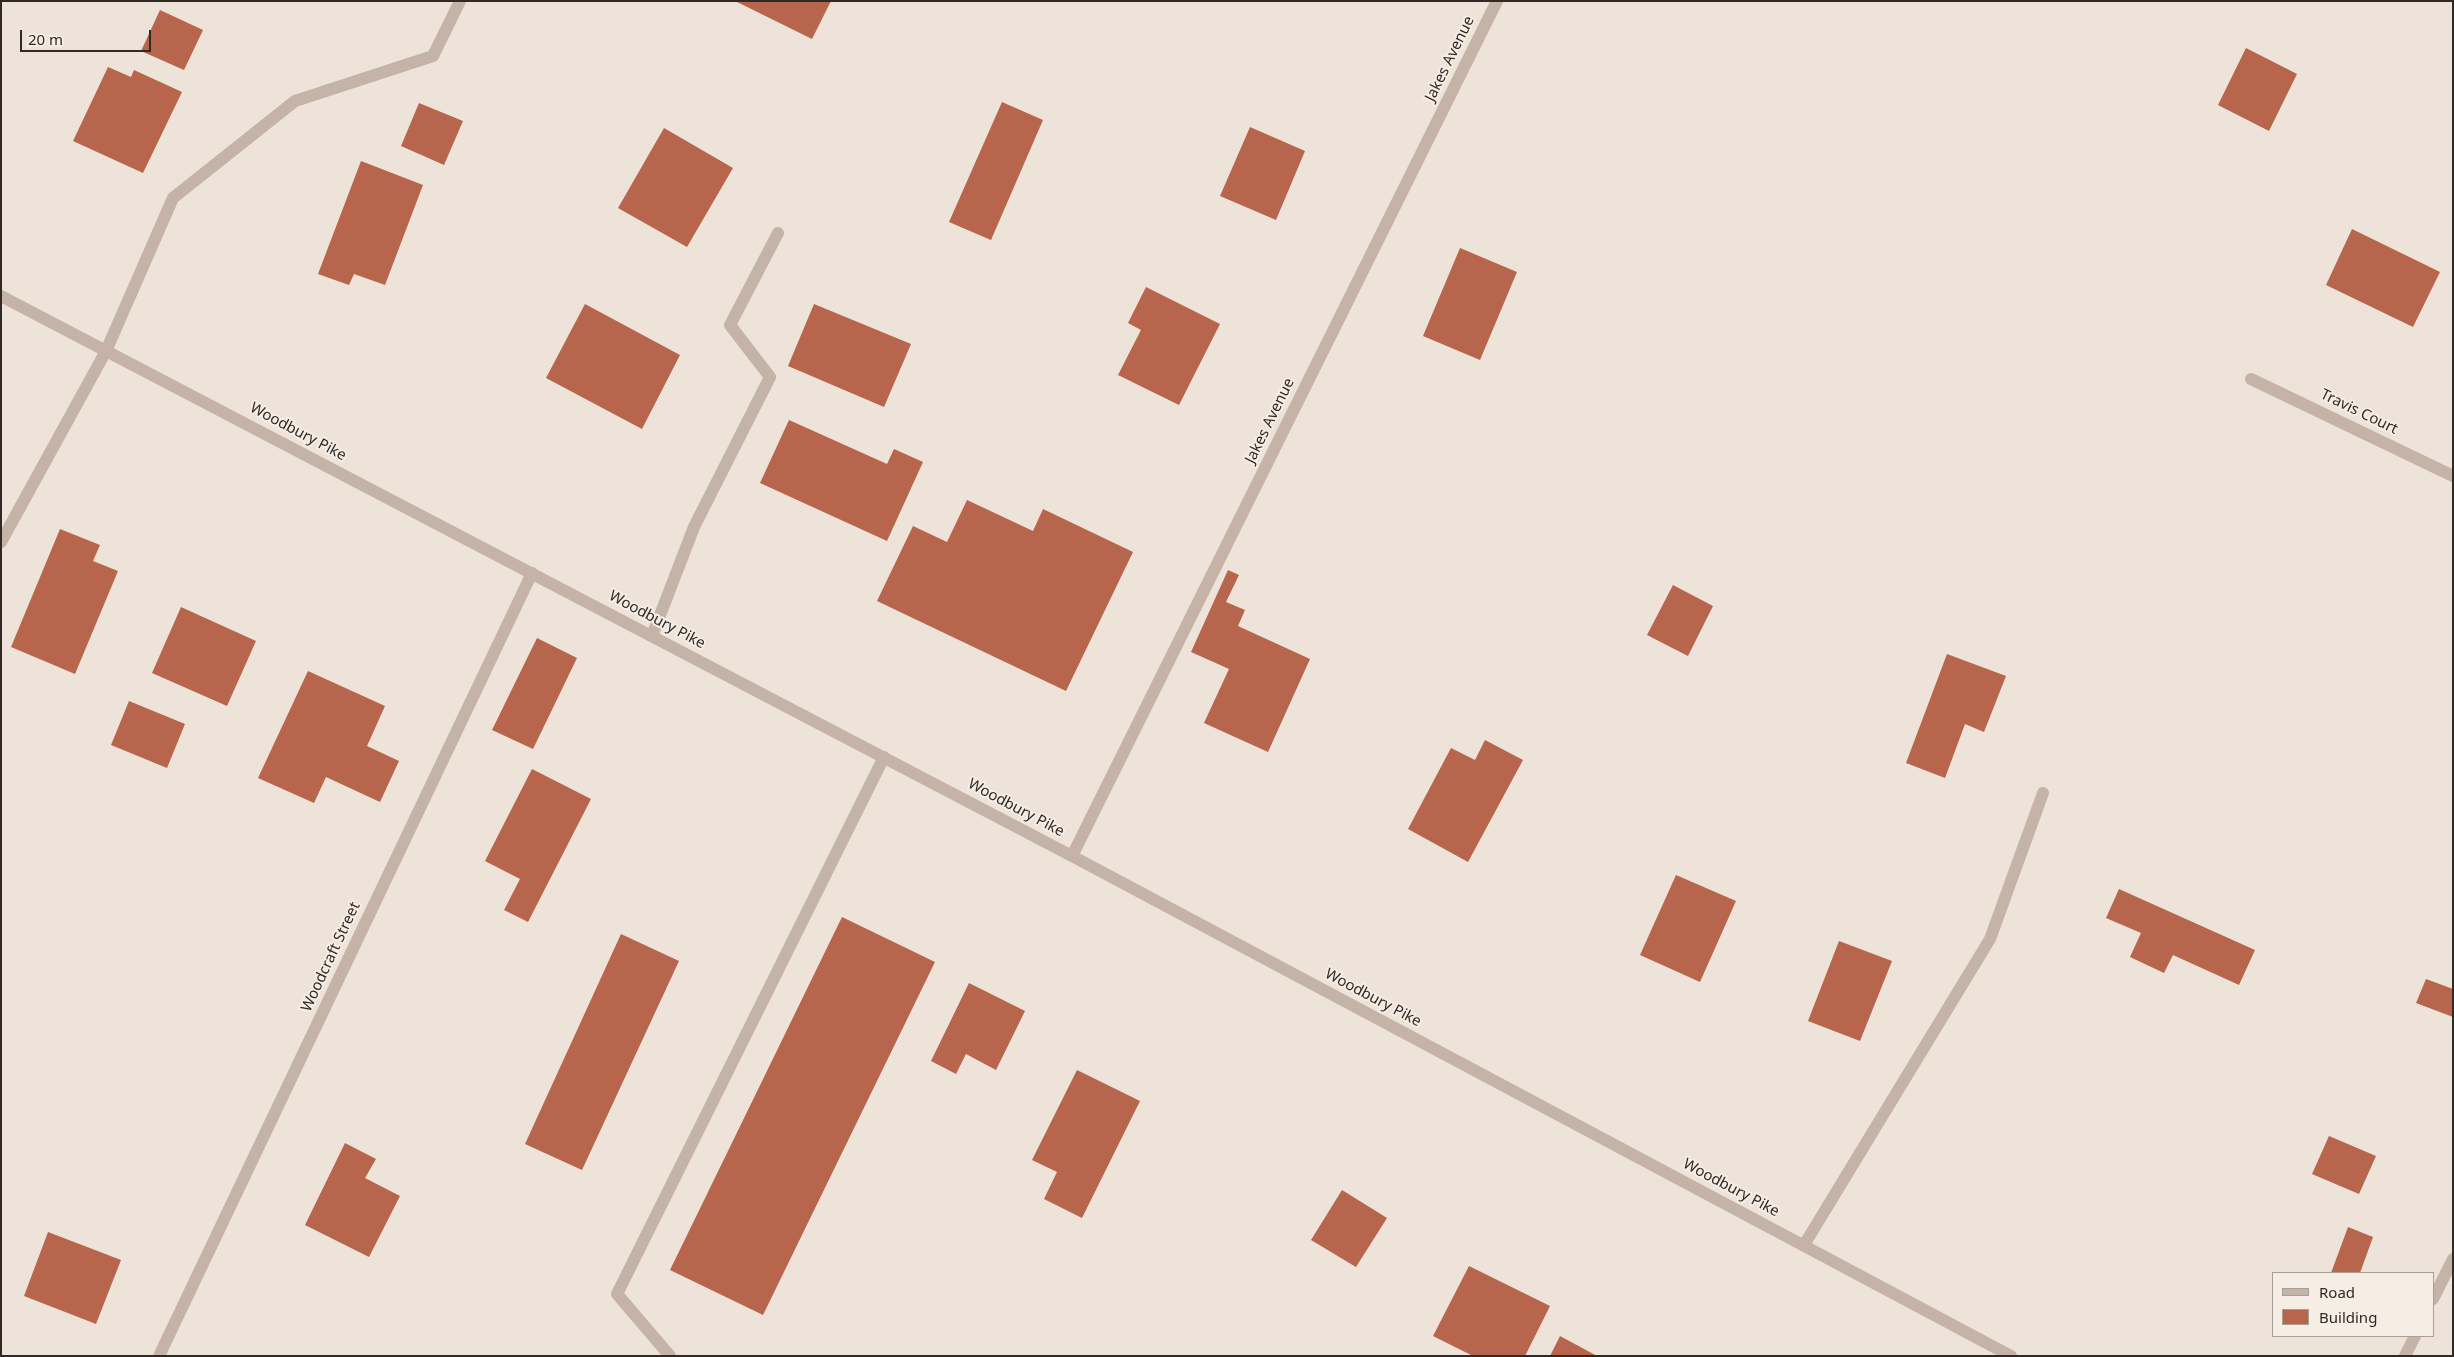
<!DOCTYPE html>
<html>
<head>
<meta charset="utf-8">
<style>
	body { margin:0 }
	#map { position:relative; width:2454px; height:1357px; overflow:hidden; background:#ede3d8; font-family:"Noto Sans",sans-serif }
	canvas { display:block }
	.frame { position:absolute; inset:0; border:2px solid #312926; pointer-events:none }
	.legend { position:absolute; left:2272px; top:1272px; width:162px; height:65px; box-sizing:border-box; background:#f6ede4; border:1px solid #a79f98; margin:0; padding:6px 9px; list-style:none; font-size:15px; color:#312926 }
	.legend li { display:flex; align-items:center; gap:10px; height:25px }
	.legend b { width:25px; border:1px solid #a79f98 }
	.scale { position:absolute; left:20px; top:30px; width:131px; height:22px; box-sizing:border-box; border:2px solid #312926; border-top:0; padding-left:6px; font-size:15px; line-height:18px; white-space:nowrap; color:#312926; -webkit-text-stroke:4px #f6ede4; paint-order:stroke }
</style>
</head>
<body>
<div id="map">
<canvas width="2454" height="1357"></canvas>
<div class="frame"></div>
<ul class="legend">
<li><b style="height:6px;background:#c4b3a6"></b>Road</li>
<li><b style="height:14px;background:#b7654c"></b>Building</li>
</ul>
<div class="scale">20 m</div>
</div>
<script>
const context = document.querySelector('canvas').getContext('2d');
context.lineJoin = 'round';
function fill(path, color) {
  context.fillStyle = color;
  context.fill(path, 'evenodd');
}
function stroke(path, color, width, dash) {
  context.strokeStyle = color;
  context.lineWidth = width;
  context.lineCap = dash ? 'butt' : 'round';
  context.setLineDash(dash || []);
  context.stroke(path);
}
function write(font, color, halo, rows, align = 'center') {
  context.font = font + ' "Noto Sans",sans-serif';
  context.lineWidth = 4;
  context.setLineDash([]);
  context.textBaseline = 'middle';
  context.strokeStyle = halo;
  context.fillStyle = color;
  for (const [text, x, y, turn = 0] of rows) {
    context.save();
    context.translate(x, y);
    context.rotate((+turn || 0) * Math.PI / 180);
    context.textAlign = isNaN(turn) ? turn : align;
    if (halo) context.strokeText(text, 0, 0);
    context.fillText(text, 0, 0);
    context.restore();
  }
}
const building = new Path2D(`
	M735,1H831L812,39Z
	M160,10L203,30L184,70L141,51Z
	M2246,48L2297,74L2269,131L2218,105Z
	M108,67L131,77L134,70L182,92L143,173L73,141Z
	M1002,102L1043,120L991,240L949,222Z
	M419,103L463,121L444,165L401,146Z
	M1250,127L1305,151L1276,220L1220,196Z
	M664,128L733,168L687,247L618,208Z
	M361,161L423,185L385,285L354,274L349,285L318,274Z
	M2352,229L2440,272L2413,327L2326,285Z
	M1460,248L1517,272L1480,360L1423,336Z
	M1146,287L1220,324L1179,405L1118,375L1141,330L1128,323Z
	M585,304L680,355L642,429L546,378Z
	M814,304L911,344L884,407L788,366Z
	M789,420L887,464L894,449L923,462L887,541L760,483Z
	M967,500L1033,531L1043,509L1133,552L1066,691L877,601L913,526L947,542Z
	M60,529L100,545L93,561L118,571L75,674L11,647Z
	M1228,570L1239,575L1226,602L1245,610L1238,626L1310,659L1268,752L1204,723L1229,669L1191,652Z
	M1673,585L1713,606L1688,656L1647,635Z
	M181,607L256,641L227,706L152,673Z
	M537,638L577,658L533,749L492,730Z
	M1947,654L2006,676L1984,732L1965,724L1945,778L1906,763Z
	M308,671L385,706L367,746L399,761L380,802L326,777L314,803L258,778Z
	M129,701L185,724L167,768L111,745Z
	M1485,740L1523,760L1468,862L1408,829L1451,748L1475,760Z
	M532,769L591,799L528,922L504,910L520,879L485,861Z
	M1676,875L1736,901L1700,982L1640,955Z
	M2119,889L2255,950L2239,985L2173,955L2164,973L2130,957L2141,933L2106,918Z
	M842,917L935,962L763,1315L670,1270Z
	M621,934L679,961L582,1170L525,1144Z
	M1839,941L1892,961L1860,1041L1808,1021Z
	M2426,979L2453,989V1017L2416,1003Z
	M969,983L1025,1011L996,1070L966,1054L956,1074L931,1061Z
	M1077,1070L1140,1101L1082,1218L1044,1199L1057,1172L1032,1160Z
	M2329,1136L2376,1156L2359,1194L2312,1174Z
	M345,1143L376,1159L365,1178L400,1196L369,1257L305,1225Z
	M1342,1190L1387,1218L1356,1267L1311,1240Z
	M2348,1227L2373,1237L2360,1273H2331Z
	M48,1232L121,1260L96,1324L24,1296Z
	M1469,1266L1550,1306L1525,1356H1473L1433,1336Z
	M1560,1336L1597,1356H1550Z`);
const service = new Path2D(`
	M1,542L106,351L173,198L295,101L433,56L460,1
	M652,636L694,527L770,377L730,325L778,233
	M1804,1245L1990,939L2043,793
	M670,1356L617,1294L884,757`);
const minor = new Path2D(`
	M2251,379L2453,476
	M1072,856L1497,1
	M2433,1299L2453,1259
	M159,1356L532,573
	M2405,1356L2415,1336`);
const tertiary = new Path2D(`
	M1,296L1072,856L2011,1356`);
const streetNames = [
	["Jakes Avenue",1450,59,-64],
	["Travis Court",2359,412,26],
	["Jakes Avenue",1270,421,-64],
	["Woodbury Pike",298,432,28],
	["Woodbury Pike",657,620,28],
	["Woodbury Pike",1016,808,28],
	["Woodcraft Street",331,957,-65],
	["Woodbury Pike",1373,998,28],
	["Woodbury Pike",1731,1188,28]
];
fill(building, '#b7654c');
stroke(service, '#c4b3a6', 12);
stroke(minor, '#c4b3a6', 12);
stroke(tertiary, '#c4b3a6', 12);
write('15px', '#312926', '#f6ede4', streetNames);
</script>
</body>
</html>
